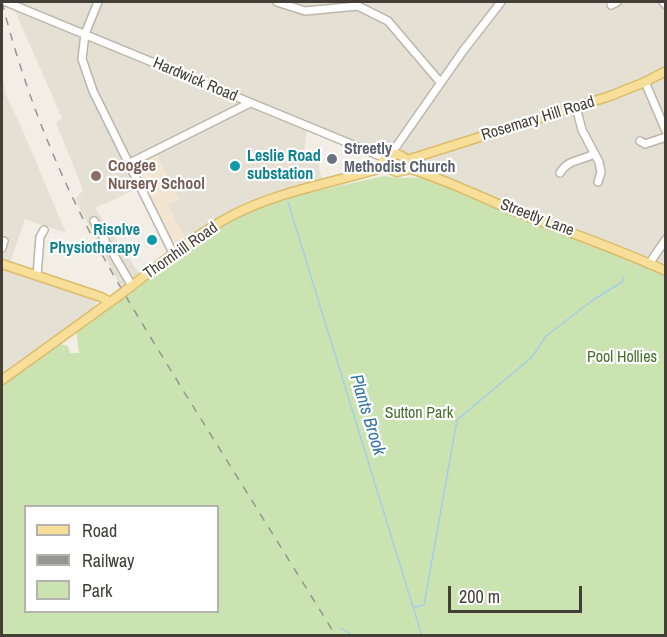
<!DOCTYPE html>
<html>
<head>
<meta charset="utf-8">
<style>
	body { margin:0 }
	#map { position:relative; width:667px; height:637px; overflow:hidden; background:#f2eee6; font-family:"Archivo Narrow",sans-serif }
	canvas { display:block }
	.frame { position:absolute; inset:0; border:3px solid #443f36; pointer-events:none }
	.legend { position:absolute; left:24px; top:505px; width:195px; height:108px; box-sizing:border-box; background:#fff; border:2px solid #b4b2af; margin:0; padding:8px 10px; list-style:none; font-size:18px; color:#443f36 }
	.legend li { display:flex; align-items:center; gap:12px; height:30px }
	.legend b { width:30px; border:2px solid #b4b2af }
	.scale { position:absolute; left:448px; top:586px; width:134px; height:27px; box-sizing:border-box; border:3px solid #443f36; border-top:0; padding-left:8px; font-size:18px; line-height:21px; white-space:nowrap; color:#443f36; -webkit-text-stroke:4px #fff; paint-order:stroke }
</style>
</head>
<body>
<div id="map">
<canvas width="667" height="637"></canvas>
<div class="frame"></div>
<ul class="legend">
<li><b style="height:8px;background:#f7df99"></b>Road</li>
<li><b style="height:8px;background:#959595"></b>Railway</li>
<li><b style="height:16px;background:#cbe3b1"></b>Park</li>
</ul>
<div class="scale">200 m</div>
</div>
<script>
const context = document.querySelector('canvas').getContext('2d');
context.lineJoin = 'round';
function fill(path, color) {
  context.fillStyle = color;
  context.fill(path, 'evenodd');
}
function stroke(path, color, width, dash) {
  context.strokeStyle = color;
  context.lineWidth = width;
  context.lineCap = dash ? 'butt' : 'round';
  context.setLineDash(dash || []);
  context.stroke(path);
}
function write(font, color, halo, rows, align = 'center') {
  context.font = font + ' "Archivo Narrow",sans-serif';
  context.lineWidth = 4.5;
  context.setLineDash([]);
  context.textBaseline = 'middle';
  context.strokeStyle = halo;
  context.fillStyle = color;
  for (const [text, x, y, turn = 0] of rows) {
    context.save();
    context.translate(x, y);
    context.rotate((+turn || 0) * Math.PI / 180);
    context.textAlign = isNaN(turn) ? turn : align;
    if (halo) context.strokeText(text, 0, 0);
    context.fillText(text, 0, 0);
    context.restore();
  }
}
const residential = new Path2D(`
	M11,2H665V269L634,254L422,169L405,155L388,151L383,153L308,123L304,150H315L322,180L242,207L187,241L167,205L178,199L154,150L127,166L137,189L95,208L141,276L122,289L75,199L83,190L56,123L62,118Z
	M2,73L6,95L23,131L66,233L25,219L10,263L2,260Z
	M2,266L95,297L97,302L93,310L2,378Z`);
const commercial = new Path2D(`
	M156,155L179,200L167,205L187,241L177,247L170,238L137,169L138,164Z`);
const green = new Path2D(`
	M384,176C400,180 416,176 432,179L581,238L665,276V635L2,636V384L57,343L68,346L70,353H79L76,329L216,230L257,208L303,194ZM26,506H218V612H26Z`);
const stream = new Path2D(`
	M288,202L422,636
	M415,607L424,605L457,420L532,357L546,336L593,300L622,282L624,277
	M341,628L353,636`);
const minor = new Path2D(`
	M6,2L385,158
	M98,2L85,34L82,59L93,91L174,255
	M277,2L305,11L358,6L388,21L440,82
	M663,2L666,5
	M611,5L617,2
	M645,82L666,131
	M576,107L582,130L599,162L601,172L598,182
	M640,141L645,144L666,137
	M391,154L463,51L501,2
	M130,163L250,103
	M560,173C568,159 581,161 594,154
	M94,221L105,240
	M108,245L132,286
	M2,248L4,241
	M649,264L666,239
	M37,275L40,237L44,230`);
const major = new Path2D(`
	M389,154C398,153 406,156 409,165L406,170L397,172L384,167L383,161Z
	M407,160L610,96L645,82L666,71
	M407,168C446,179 482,198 519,213C568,232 618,249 666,271
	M2,264L101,297L110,302
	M125,291C159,265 193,236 231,216C278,191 334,183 384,167
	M2,380L117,297`);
const rail = new Path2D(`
	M2,2C18,66 41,130 69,190C103,263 147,331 189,400C238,478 287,557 336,636`);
const majorBridge = new Path2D(`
	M117,297L125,291`);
const markers = [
	[332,159,6,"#6b7280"],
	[235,166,6,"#0f9aa8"],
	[96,176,6,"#8d6e63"],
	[152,240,6,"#0f9aa8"]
];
const streetNames = [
	["Hardwick Road",195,80,23],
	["Rosemary Hill Road",538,119,-17],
	["Streetly Lane",537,218,21],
	["Thornhill Road",181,251,-35]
];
const worshipNames = [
	["Streetly",344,150],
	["Methodist Church",344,168]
];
const cultureNames = [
	["Leslie Road",247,157],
	["substation",247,175],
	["Risolve",140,231,"right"],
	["Physiotherapy",140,249,"right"]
];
const educationNames = [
	["Coogee",108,167],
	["Nursery School",108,185]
];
const parkNames = [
	["Pool Hollies",622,358],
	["Sutton Park",419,414]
];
const waterNames = [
	["Plants Brook",367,415,73]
];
fill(residential, '#e5e0d4');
fill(commercial, '#f2e6d2');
fill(green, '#cbe3b1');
stroke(stream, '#a6cdeb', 1.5);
stroke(minor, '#bcb6a9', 10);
stroke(major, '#dbbc6a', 11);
stroke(minor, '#fff', 7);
stroke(major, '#f7df99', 8);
stroke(rail, '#959595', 1.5, [8, 8]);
stroke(majorBridge, '#dbbc6a', 11, []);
stroke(majorBridge, '#f7df99', 8);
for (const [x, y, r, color] of markers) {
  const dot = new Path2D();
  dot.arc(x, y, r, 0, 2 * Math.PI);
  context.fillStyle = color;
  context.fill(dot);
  stroke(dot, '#fff', 2);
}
write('16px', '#443f36', '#fff', streetNames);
write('bold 16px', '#5b616d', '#fff', worshipNames, 'left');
write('bold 16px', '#0d838f', '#fff', cultureNames, 'left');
write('bold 16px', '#785e54', '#fff', educationNames, 'left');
write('16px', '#45712d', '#fff', parkNames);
write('italic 18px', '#3775a8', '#fff', waterNames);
</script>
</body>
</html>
